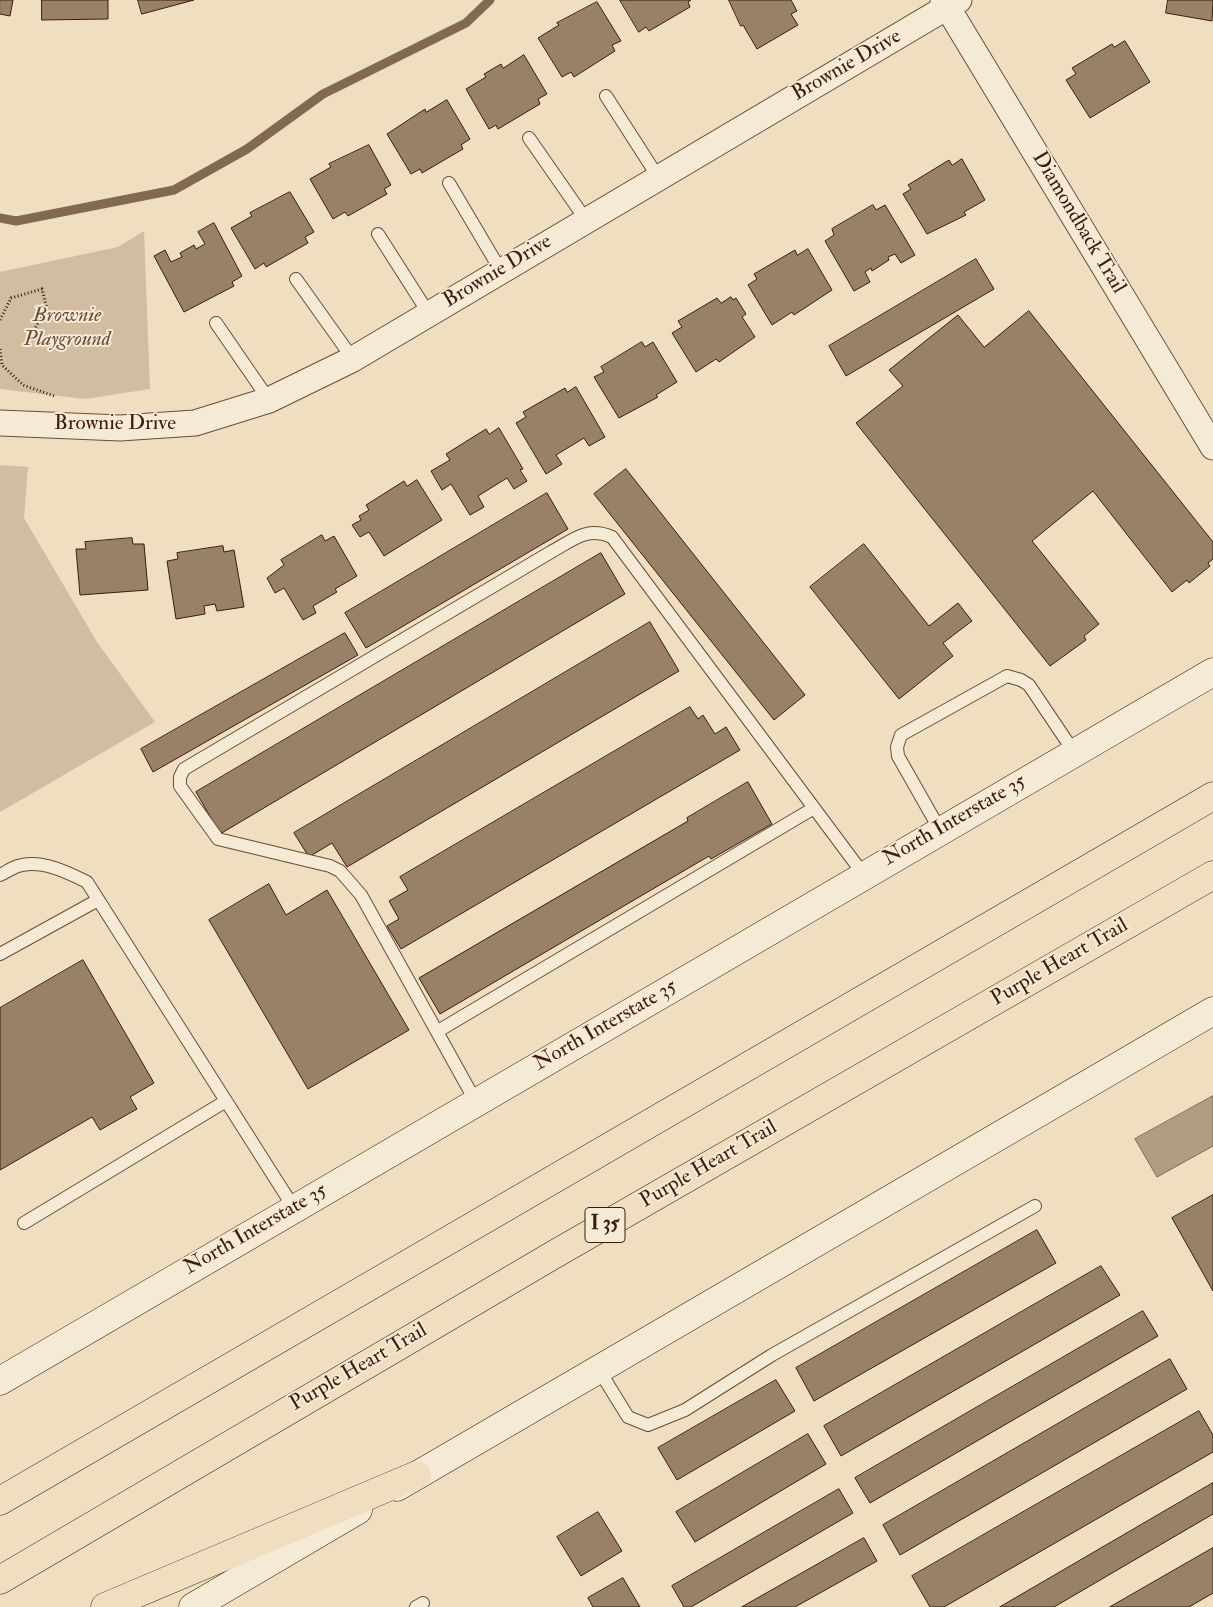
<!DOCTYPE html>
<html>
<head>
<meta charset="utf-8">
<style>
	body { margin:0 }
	canvas { display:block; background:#f0dec0 }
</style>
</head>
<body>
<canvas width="1213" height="1607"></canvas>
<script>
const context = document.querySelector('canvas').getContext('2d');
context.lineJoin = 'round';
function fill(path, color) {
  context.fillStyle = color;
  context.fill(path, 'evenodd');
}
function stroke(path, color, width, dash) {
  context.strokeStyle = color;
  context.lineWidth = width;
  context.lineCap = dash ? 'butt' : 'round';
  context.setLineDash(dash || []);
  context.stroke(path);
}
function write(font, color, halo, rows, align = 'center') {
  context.font = font + ' "IM FELL Double Pica",serif';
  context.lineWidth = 4;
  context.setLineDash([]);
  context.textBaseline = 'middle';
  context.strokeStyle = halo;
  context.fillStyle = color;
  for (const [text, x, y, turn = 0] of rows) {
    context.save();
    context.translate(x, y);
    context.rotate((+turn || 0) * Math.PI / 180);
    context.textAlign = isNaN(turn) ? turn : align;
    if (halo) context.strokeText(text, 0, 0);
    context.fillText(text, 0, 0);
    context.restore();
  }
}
const green = new Path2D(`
	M144,231L150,389L85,399L0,389V272L118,247Z
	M0,465L28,467L24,518L97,642L155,722L0,812Z`);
const water = new Path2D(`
	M1213,1096V1146L1157,1177L1135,1139Z`);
const stream = new Path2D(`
	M0,218L16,221L174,190L247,149L323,94L466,23L490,0`);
const building = new Path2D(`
	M0,0H13L10,16L0,14Z
	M42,0H108V19L42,20Z
	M138,0H194L142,14Z
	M620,0H691L688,2L690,7L649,31L646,27L639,32Z
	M729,0H791L797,11L791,14L798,25L757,49L743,25L741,26Z
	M1168,0H1213L1212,21L1166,13Z
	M597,2L621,41L612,45L615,51L574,77L571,72L562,77L538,38L559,25L557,23Z
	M1125,41L1150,82L1090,118L1066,80L1076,74L1072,68L1112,44L1114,47Z
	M524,55L547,94L538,99L540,104L498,129L496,125L489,129L466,89L486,77L484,74L501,64L503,68Z
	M447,100L470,139L461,145L463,149L422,173L420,169L411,174L387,134L425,109L426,112Z
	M369,145L391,185L384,189L387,194L348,216L345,212L333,219L310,179L331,167L329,164Z
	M962,159L985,200L964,212L966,215L927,234L903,194L911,189L908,185L949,160L952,165Z
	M290,192L314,232L305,237L308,243L266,267L264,263L255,269L231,228L252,216L250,213Z
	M873,205L876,210L885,205L915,255L901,263L895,254L888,257L889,260L872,271L871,268L865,272L870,282L854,291L825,241L834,235L832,229Z
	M214,223L242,276L232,282L234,286L184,312L154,256L165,250L171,262L182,257L180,253L194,245L196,249L205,244L198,232Z
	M808,249L832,290L794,315L792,312L772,325L748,285L757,279L754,274L795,250L797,255Z
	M976,259L994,289L846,376L829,346Z
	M731,297L733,300L736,298L746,314L742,317L755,337L719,362L716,359L696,372L672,333L682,327L678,321L717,298L721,303Z
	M1029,311L1213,542V559L1208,563L1210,566L1189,583L1187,580L1172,592L1093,491L1032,541L1099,624L1084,636L1086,640L1050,666L856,423L903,386L889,370L958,315L984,347Z
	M642,342L645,347L653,342L677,382L656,395L658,397L619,418L594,377L604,372L601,367Z
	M576,387L605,437L589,446L584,438L556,455L562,464L546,474L516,423L526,417L523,412L565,388L567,392Z
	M499,428L523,469L520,470L527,481L514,489L507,478L478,496L484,507L470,515L451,484L442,490L431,471L450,460L446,454L486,429L489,434Z
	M626,469L805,695L774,720L594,494Z
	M417,480L442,520L384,556L369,532L360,537L352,525L361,520L359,516L369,510L366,505L404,481L407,486Z
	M547,493L568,529L366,648L345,613Z
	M322,535L325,541L334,536L357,576L335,589L337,592L313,606L316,613L303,620L284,588L275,593L267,578L284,565L281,560Z
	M132,538L133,544H144L148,590L80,595L76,549H86L85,542Z
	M864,544L929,626L958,603L972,621L943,643L953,656L899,699L810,587Z
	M223,546L224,552L234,550L244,607L217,611L215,604L204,606L205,614L176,619L167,561L178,559L177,553Z
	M601,553L625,594L220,834L196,792Z
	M650,622L679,671L347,867L332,843L309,857L294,833Z
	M345,633L358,655L153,772L141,749Z
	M690,707L698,719L703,715L715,734L726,727L740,750L401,949L387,926L399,919L389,901L408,890L400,877Z
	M748,782L772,824L711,859L709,856L440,1014L419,978L688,821L687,818Z
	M269,884L286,915L327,890L409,1030L308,1089L209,920Z
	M83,960L154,1083L130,1097L137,1109L100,1130L92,1117L0,1170V1008Z
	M1213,1195V1291L1172,1218Z
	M1037,1230L1056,1263L814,1401L796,1368Z
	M1101,1266L1120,1295L841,1456L824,1426Z
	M1143,1311L1158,1336L870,1503L855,1478Z
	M1170,1359L1187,1389L900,1555L883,1525Z
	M776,1380L795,1411L677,1480L658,1448Z
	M1199,1411L1213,1435V1452L944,1607H930L912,1576Z
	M808,1434L826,1464L695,1542L676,1512Z
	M1213,1483V1514L1054,1607H1000Z
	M839,1489L853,1513L691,1607H684L672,1586Z
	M598,1512L622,1551L581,1576L557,1537Z
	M864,1538L877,1561L795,1607H742Z
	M1213,1548V1593L1189,1607H1110Z
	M623,1578L640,1607H593L588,1598Z`);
const path = new Path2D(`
	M0,320L11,298L42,289L47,309L35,328
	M0,349L2,365L23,385L54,396`);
const lane = new Path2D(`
	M606,96L658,177
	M529,138L586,220
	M449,183L501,271
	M378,234L429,314
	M296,279L353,359
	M216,323L269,400
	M940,830L898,756L897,747L901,735L1007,676L1021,680L1029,685L1074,752
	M0,875C6,872 12,868 18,866C41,859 67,872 87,882L294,1208
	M0,954L98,900
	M438,1031L814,808
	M476,1102L361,895L340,871L330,866L218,839L180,786V777L184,769L551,552C573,540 587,526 612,537L864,875
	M24,1223L226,1101
	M599,1370L628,1417L648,1425L685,1410L772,1355L1035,1206
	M416,1607L423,1603`);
const street = new Path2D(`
	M943,0L1213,447
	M0,423L120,428L195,423L269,400L353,359L959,0`);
const secondary = new Path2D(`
	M0,1381L1213,672
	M397,1487L1213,1011
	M193,1607L358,1510`);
const highway = new Path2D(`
	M0,1501L1213,796
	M0,1580L555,1254L1213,875
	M105,1607L417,1475`);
const shields = [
	[605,1225,40]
];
const shieldNames = [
	["I 35",605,1225]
];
const streetNames = [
	["Brownie Drive",847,66,-30],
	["Diamondback Trail",1078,223,59],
	["Brownie Drive",498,272,-31],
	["Brownie Drive",115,424],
	["North Interstate 35",955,821,-30],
	["Purple Heart Trail",1060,963,-30],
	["North Interstate 35",606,1026,-30],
	["Purple Heart Trail",709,1165,-30],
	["North Interstate 35",256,1230,-30],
	["Purple Heart Trail",359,1368,-30]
];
const parkNames = [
	["Brownie",67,316],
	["Playground",67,340]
];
fill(green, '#d1bda1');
fill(water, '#b29c82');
stroke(water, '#826952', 1);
stroke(stream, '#826952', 9);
fill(building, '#998169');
stroke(building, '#3b1d0a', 1);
stroke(lane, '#684d38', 14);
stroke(street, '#684d38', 27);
stroke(secondary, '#3b1d0a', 29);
stroke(highway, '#3b1d0a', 29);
stroke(path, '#3b1d0a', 3, [1, 2.5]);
stroke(lane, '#f5ead6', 12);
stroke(street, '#f5ead6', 25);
stroke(secondary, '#f5ead6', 28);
stroke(highway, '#f0dec0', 28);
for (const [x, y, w] of shields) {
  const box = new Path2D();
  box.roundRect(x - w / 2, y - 17.5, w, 35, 4);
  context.fillStyle = '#f5ead6';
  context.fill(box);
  stroke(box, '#3b1d0a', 1);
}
write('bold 20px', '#3b1d0a', null, shieldNames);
write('21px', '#3b1d0a', '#f5ead6', streetNames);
write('italic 21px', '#684d37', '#f5ead6', parkNames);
</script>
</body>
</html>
